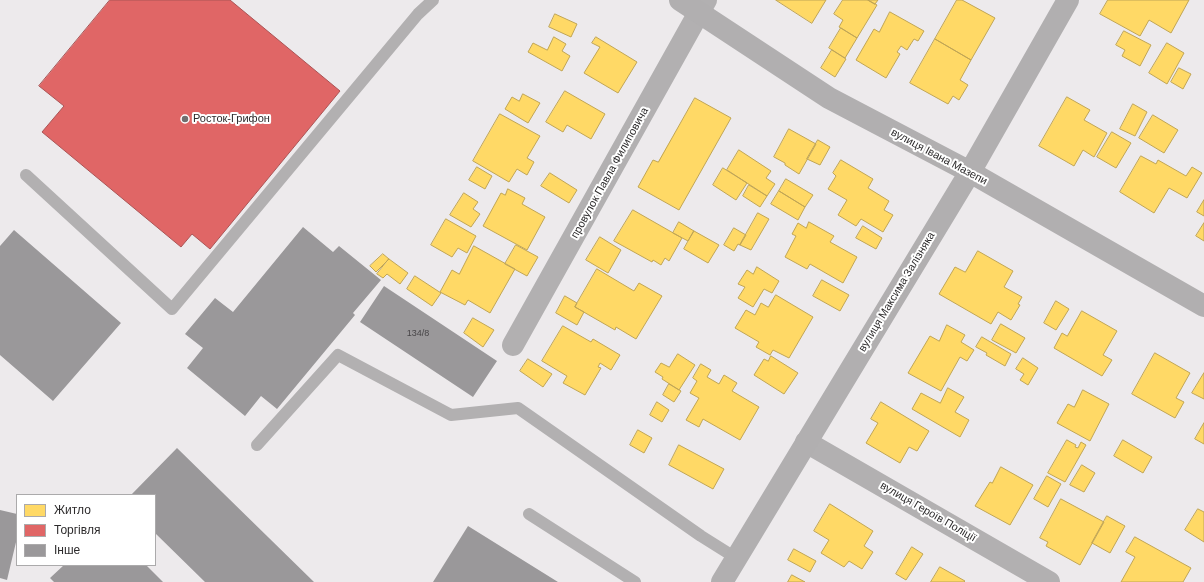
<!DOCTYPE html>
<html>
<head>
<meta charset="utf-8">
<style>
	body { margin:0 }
	#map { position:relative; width:1204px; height:582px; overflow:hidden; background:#edeaec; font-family:Arial,sans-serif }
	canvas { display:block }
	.legend { position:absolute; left:16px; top:494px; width:140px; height:72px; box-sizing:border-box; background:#fff; border:1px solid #abaaab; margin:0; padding:5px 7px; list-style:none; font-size:12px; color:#2d2b2c }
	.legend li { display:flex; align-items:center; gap:8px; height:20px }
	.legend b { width:20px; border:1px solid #abaaab }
</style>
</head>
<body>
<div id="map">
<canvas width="1204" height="582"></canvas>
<ul class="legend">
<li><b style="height:11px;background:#ffd966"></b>Житло</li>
<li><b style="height:11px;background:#e06666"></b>Торгівля</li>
<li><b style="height:11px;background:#9a989a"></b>Інше</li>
</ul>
</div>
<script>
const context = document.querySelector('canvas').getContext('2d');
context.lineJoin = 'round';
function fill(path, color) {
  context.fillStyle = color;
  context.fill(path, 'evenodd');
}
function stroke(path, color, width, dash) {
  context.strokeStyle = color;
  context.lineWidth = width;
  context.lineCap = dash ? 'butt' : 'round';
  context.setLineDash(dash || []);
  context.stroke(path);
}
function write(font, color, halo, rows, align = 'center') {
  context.font = font + ' Arial,sans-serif';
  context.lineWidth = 4;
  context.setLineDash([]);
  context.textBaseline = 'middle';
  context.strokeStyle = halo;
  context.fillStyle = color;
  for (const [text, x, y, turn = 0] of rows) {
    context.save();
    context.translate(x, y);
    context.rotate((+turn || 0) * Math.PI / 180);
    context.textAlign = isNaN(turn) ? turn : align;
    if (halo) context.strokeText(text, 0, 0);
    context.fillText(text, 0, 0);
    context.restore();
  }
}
const homes = new Path2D(`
	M776,0H826L812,23Z
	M843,0H868L877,5L857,38L839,27L843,20L834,14Z
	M868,0H878L875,4Z
	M957,0H962L995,18L971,60L935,39Z
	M1108,0H1189L1171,33L1149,20L1140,36L1100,14Z
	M890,12L924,31L918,41L914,39L907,50L901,46L897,52L900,54L886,78L856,60L874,29L879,32Z
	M555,14L577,24L571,37L549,27Z
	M841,28L857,38L845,58L829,48Z
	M1124,31L1151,45L1140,66L1122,56L1125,50L1116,45Z
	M554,37L566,44L562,51L570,56L562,71L528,52L533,43L547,50Z
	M596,37L637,62L618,93L584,73L600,47L592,43Z
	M935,39L971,60L960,80L968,85L959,100L953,96L948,104L910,83Z
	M1167,43L1184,53L1167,84L1149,73Z
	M832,50L846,59L835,77L821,68Z
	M1179,68L1191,74L1183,89L1171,82Z
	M565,91L605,114L591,139L567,125L563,132L546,122Z
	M523,94L540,103L528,123L505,109L512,97L519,101Z
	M1067,97L1090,110L1084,120L1107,133L1094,157L1083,150L1074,166L1039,146Z
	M695,98L731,118L679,210L638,187L653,160L658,162Z
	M1133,104L1147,112L1135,136L1120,129Z
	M500,114L540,136L527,158L534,162L527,175L517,169L509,182L473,161Z
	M1153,115L1178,130L1164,153L1139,138Z
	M789,129L816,144L799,174L785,165V163L774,157Z
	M1112,132L1131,143L1116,168L1097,157Z
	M818,140L830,147L820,165L807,159Z
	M739,150L771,171L766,178L775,184L767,196L727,170Z
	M1141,156L1156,164L1158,160L1186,176L1192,167L1202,173L1187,198L1169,188L1154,213L1120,192Z
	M841,160L873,179L868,188L889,201L884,210L893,215L883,232L861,219L856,226L838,215L847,200L828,189L836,176L833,173Z
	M477,167L492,176L485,189L469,180Z
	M723,168L747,183L736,200L713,185Z
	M550,173L577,190L569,203L541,186Z
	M786,179L813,195L805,207L779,191Z
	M749,185L767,196L760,207L743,196Z
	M508,189L525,198L522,204L545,217L527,250L483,226L501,193L505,195Z
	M779,191L805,207L798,220L771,204Z
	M464,193L478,202L473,209L480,214L471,227L450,215Z
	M1204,200V216L1197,212Z
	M633,210L682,238L669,261L665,258L661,265L653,260L652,262L614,241Z
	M758,213L769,219L751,250L740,245Z
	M446,219L476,236L467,253L458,248L452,257L431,245Z
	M679,222L694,231L688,241L673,233Z
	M809,222L834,236L830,242L857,257L843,283L810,264L807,269L785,257L796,236L792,234L798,223L806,228Z
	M1204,223V241L1196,236Z
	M863,226L882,238L876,249L856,238Z
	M734,228L746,235L740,245L738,244L734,251L724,245Z
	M694,231L719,245L708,263L684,249Z
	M600,237L621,250L608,273L586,260Z
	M516,245L538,257L527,276L505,264Z
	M474,246L515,269L490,313L468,300L465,305L440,292L452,270L459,274Z
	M978,251L1013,271L1004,287L1022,297L1018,304L1020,305L1011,320L998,312L991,324L939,294L955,267L965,272Z
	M383,254L389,259L376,272L370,266Z
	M389,259L408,273L400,284L387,274L383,278L377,274Z
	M757,267L779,281L772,293L764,289L753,307L738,298L745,287L738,284L747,270L753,274Z
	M597,269L634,291L639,283L662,296L636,339L616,327L615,330L575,307Z
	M415,276L441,293L432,306L407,289Z
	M822,280L849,295L840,311L813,296Z
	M776,295L813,317L789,358L773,350L770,355L756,347L759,342L735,328L746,310L755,315L761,303L768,307Z
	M565,296L577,303L575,307L584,312L577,325L556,313Z
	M1056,301L1069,309L1056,330L1044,323Z
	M1082,311L1117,331L1103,355L1112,360L1102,376L1054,348L1062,333L1067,336Z
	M473,318L494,330L483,347L464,333Z
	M1001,324L1025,338L1016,353L992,340Z
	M947,325L965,335L961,342L974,350L967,361L960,357L941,391L908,373L930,336L939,341Z
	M563,326L591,342L593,339L620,355L611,370L600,363L598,367L601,368L585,395L563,383L567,376L542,361Z
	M982,337L1011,354L1005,366L986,355L987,353L976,347Z
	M1155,353L1190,373L1176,398L1184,402L1175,418L1132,394Z
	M678,354L695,365L679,390L662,379L663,377L655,372L661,363L669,367Z
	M771,356L798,373L784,394L754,375L764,359L768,361Z
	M1023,358L1038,368L1028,385L1020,380L1024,374L1016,369Z
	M528,359L552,374L543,387L520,371Z
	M701,364L711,370L707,377L719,384L724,375L737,383L732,391L759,407L740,440L703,419L699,427L686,420L699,398L690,393L697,381L693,378Z
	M1204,373V399L1192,393Z
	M669,384L681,391L674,402L663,395Z
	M948,388L964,397L955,412L969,420L960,437L912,409L921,393L940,403Z
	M1083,390L1109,404L1090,441L1057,423L1068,404L1074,407Z
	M657,402L669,410L662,422L650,415Z
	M881,402L929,431L917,451L909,447L900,463L866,443L878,423L871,419Z
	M1204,423V444L1195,439Z
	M638,430L652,438L644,453L630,445Z
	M1067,440L1076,445L1075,447L1078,448L1081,442L1086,445L1065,482L1048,473Z
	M1123,440L1152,457L1143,473L1114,456Z
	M679,445L724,469L713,489L669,465Z
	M1082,465L1095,473L1084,492L1070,485Z
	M1001,467L1033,485L1010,525L975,506L990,482L992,483Z
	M1047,476L1061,484L1048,507L1034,499Z
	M1061,499L1104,522L1080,565L1046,546L1048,542L1040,538Z
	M830,504L873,531L864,546L873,552L862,569L849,561L844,567L821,553L829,540L814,531Z
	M1198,509L1204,512V542L1185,530Z
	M1107,516L1125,526L1110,553L1092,543Z
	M1135,537L1191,568L1183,582H1121L1135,557L1126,552Z
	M912,547L923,554L906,580L896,574Z
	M794,549L816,561L810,572L788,560Z
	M940,567L965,581L964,582H931Z
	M792,575L805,582H788Z`);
const shops = new Path2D(`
	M110,0H230L340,91L210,249L192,234L181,247L42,132L64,106L39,86Z`);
const building = new Path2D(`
	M303,227L333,252L339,246L381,280L353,313L355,315L277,409L261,396L245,416L187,368L203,348L185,334L215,298L233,312Z
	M14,230L121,323L53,401L0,355V246Z
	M384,286L497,361L473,397L360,322Z
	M177,448L314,582H205L155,533V495H131Z
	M0,510L17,514V538L7,580L0,578Z
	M468,526L558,582H433Z
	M64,565H146L163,582H54L50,578Z`);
const lane = new Path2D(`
	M26,175L172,309L418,14L433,0
	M257,445L338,355L451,415L518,408L701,536L736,558
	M529,514L635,582`);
const street = new Path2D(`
	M513,345L706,0
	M806,442L1049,582`);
const secondary = new Path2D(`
	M680,0L829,98L970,172L1204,306
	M722,582L970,172L1068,0`);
const markers = [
	[185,119,4,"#706e6f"]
];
const numberNames = [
	["134/8",418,334]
];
const poiNames = [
	["Росток-Грифон",193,119]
];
const streetNames = [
	["вулиця Івана Мазепи",939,157,28],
	["провулок Павла Филиповича",610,173,-61],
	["вулиця Максима Залізняка",897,292,-59],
	["вулиця Героїв Поліції",928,512,30]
];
fill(homes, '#ffd966');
stroke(homes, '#c0a555', 1);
fill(shops, '#e06666');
stroke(shops, '#aa5455', 1);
fill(building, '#9a989a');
stroke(lane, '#b2b0b1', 12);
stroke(street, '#b2b0b1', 22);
stroke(secondary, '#b1afb0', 22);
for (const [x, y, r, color] of markers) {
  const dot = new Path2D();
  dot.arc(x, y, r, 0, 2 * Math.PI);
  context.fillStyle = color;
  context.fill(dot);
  stroke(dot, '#fff', 1.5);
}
write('9px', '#484648', null, numberNames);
write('11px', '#2d2b2c', '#fff', poiNames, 'left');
write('11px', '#2d2b2c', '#fff', streetNames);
</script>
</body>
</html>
